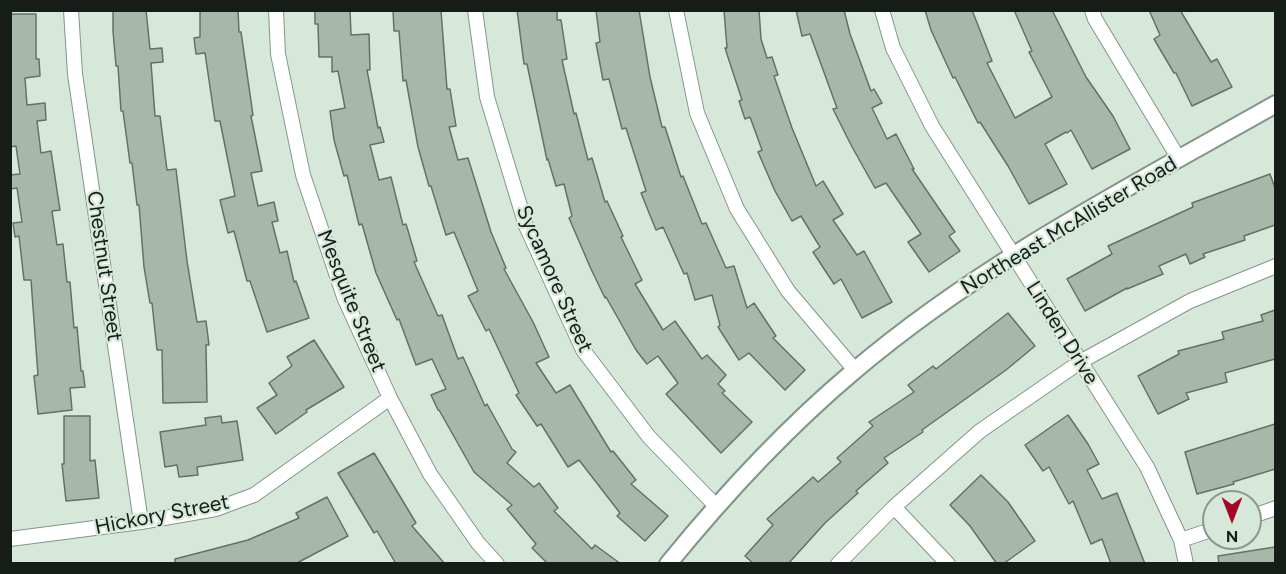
<!DOCTYPE html>
<html>
<head>
<meta charset="utf-8">
<style>
	body { margin:0 }
	#map { position:relative; width:1286px; height:574px; overflow:hidden; background:#d6e8da; font-family:Figtree,sans-serif }
	canvas { display:block }
	.frame { position:absolute; inset:0; border:12px solid #161d18; pointer-events:none }
	.north { position:absolute; left:1202px; top:490px; width:60px; height:60px; box-sizing:border-box; background:#d6e8da; border:2px solid #89978c; border-radius:50%; rotate:180deg; font-size:16px; font-weight:700; line-height:24px; text-align:center; color:#161d18 }
	.north::after { content:''; display:block; margin:auto; width:21px; height:27px; background:#a40825; clip-path:polygon(50% 0,100% 100%,50% 72%,0 100%) }
</style>
</head>
<body>
<div id="map">
<canvas width="1286" height="574"></canvas>
<div class="frame"></div>
<div class="north">N</div>
</div>
<script>
const context = document.querySelector('canvas').getContext('2d');
context.lineJoin = 'round';
function fill(path, color) {
  context.fillStyle = color;
  context.fill(path, 'evenodd');
}
function stroke(path, color, width, dash) {
  context.strokeStyle = color;
  context.lineWidth = width;
  context.lineCap = dash ? 'butt' : 'round';
  context.setLineDash(dash || []);
  context.stroke(path);
}
function write(font, color, halo, rows, align = 'center') {
  context.font = font + ' Figtree,sans-serif';
  context.lineWidth = 4.5;
  context.setLineDash([]);
  context.textBaseline = 'middle';
  context.strokeStyle = halo;
  context.fillStyle = color;
  for (const [text, x, y, turn = 0] of rows) {
    context.save();
    context.translate(x, y);
    context.rotate((+turn || 0) * Math.PI / 180);
    context.textAlign = isNaN(turn) ? turn : align;
    if (halo) context.strokeText(text, 0, 0);
    context.fillText(text, 0, 0);
    context.restore();
  }
}
const building = new Path2D(`
	M113,10H146L150,49L162,48L163,62L151,63L155,116H160L167,170L176,169L187,261L197,322L206,321L209,345H206L207,402L163,403L162,350H157L152,303H150L144,267L139,205H137L132,163H130L123,111H121L118,66H116L113,31Z
	M200,10H238L239,32H241L253,115L251,116L262,171L251,173L258,206L274,202L278,221L272,222L280,253L287,251L294,282L296,281L309,318L267,332L250,281H247L234,231L228,233L220,200L235,196L220,121H215L205,53L196,54L194,38L200,37Z
	M315,10H350L351,35L369,34L370,70H367L378,128L380,127L384,142L370,145L379,180L391,177L403,225L406,224L417,261L414,262L438,316L442,315L458,359L463,357L485,406L487,404L512,449L516,452L507,463L534,487L539,483L558,508L554,511L592,549L595,545L621,564H548L532,548L536,544L507,509L512,505L474,472L439,410H438L431,395L446,389L432,359L416,365L399,319L397,320L376,273L362,224L359,225L347,175L344,176L334,140L330,111L345,108L338,71L332,72V57H319L318,24H315Z
	M393,10L441,11L447,89H450L456,126L449,127L458,160L468,158L491,232L506,268L504,269L533,322L549,357L536,363L556,393L570,385L611,452L613,451L636,480L631,484L668,516L645,541L617,516L620,513L579,460L568,467L541,424L537,426L516,395L519,393L489,329L486,331L468,296L478,291L454,232L446,235L431,186H429L418,147L406,80L403,81L399,31H394Z
	M517,10H557V20H561L567,59L562,60L574,114L576,113L588,160L592,158L605,202L607,201L623,236L621,237L642,280L635,284L663,330L675,321L702,359L707,355L726,375L718,384L725,391L722,393L752,422L721,453L666,394L678,383L658,356L647,364L636,350L606,297L605,298L591,269L569,218L572,216L564,184L556,186L548,159L547,160L527,64H524Z
	M596,10H639L650,77L662,127H665L681,177L683,176L702,224L706,223L726,268L734,266L747,308L754,303L776,336L773,338L805,370L785,390L749,353L739,360L718,327L720,325L712,295L695,300L687,273L684,274L663,227L656,230L641,193L646,191L626,128L622,129L609,79L603,80L596,43L600,42Z
	M724,10H759L761,39L767,58L772,57L778,75L774,76L792,128L816,186L823,181L843,214L833,220L857,255L864,251L892,302L862,318L841,279L834,284L813,252L820,247L801,216L792,221L775,191L758,152L762,150L750,117L745,119L739,101L742,100L725,48H727Z
	M796,10H844L850,34L871,91L874,89L882,103L872,108L887,139L896,134L914,169H912L955,232L949,236L960,251L929,272L908,242L921,234L886,183L875,188L851,145L833,109L837,108L810,34L802,36Z
	M925,10H972L992,61L987,63L1015,118L1052,97L1029,52L1032,51L1014,10H1052L1086,77L1113,116L1130,149L1092,169L1071,130L1067,133L1066,132L1045,144L1067,184L1029,204L1008,166L980,122L978,123L955,77L953,78L931,30Z
	M1149,10H1180L1211,62L1217,59L1232,87L1192,106L1176,73H1174L1154,39L1160,35Z
	M10,14H36V59H39L40,76L25,78L27,105L45,103L46,120L37,121L41,153L51,151L60,210L52,211L57,245L63,244L67,282H70L74,328L77,327L81,371H83L85,387L70,388L72,410L38,414L34,376L38,375L31,280H24L19,236L15,237L13,223L22,222L17,188L10,189V175L20,174L16,146L10,147Z
	M1270,174L1275,188V225L1244,236L1245,240L1203,254L1205,257L1190,264L1186,254L1159,266L1163,274L1127,289V288L1085,311L1067,279L1112,254L1108,246L1193,207L1192,203Z
	M1275,310V359L1225,373L1227,382L1186,393L1189,399L1158,414L1138,376L1179,354L1178,351L1224,339L1222,332L1263,321L1261,315Z
	M1008,313L1035,346L1006,370L922,430L923,432L884,458L888,463L856,491L858,493L825,523L788,564H754L745,556L773,525L767,519L813,477L818,482L841,462L837,458L873,426L869,422L914,392L908,385L933,366L936,369Z
	M314,340L344,387L306,410L307,412L276,434L257,408L277,395L269,383L292,366L287,357Z
	M1068,415L1088,444L1099,464L1087,470L1102,499L1117,493L1145,564H1111L1102,539L1091,544L1073,501L1069,504L1049,467L1043,471L1025,445Z
	M64,416H90V461L95,460L99,498L66,501L62,464H64Z
	M221,416L222,423L237,421L243,460L197,467L198,475L179,477L177,465L165,467L160,432L206,425L205,418Z
	M1275,424V469L1233,482L1234,484L1197,494L1185,452Z
	M374,453L416,523L412,526L445,564H396L377,531L374,533L338,473Z
	M981,475L1008,502L1035,541L1003,564H997L970,526L950,505Z
	M327,497L348,536L295,564H175V559L248,540L299,518L296,513Z
	M1275,547V564H1219L1218,556Z`);
const minor = new Path2D(`
	M71,10L75,74L141,522
	M276,10L278,54L303,175L344,297L390,398L430,474L478,543L497,564
	M475,10L487,97L526,226L583,350L649,437L716,506
	M676,10L697,113L737,209L788,291L855,370
	M882,10L893,48L932,126L1147,467L1181,540L1186,564
	M1092,10L1095,19L1179,159
	M894,507L948,564
	M1250,517L1276,508
	M10,539L141,522L216,509L254,495L390,398
	M1181,540L1214,529
	M838,564L894,507L980,431L1080,362L1190,301L1276,266`);
const tertiary = new Path2D(`
	M668,564C725,494 785,429 854,371C981,263 1131,186 1276,104`);
const streetNames = [
	["Northeast McAllister Road",1069,226,-31],
	["Chestnut Street",104,266,82],
	["Sycamore Street",554,279,66],
	["Mesquite Street",351,301,68],
	["Linden Drive",1062,333,58],
	["Hickory Street",162,515,-11]
];
fill(building, '#a7b8ab');
stroke(building, '#627366', 1.5);
stroke(minor, '#849589', 16);
stroke(tertiary, '#849589', 20);
stroke(minor, '#fff', 14);
stroke(tertiary, '#fff', 16);
write('21px', '#161d18', '#d6e8da', streetNames);
</script>
</body>
</html>
